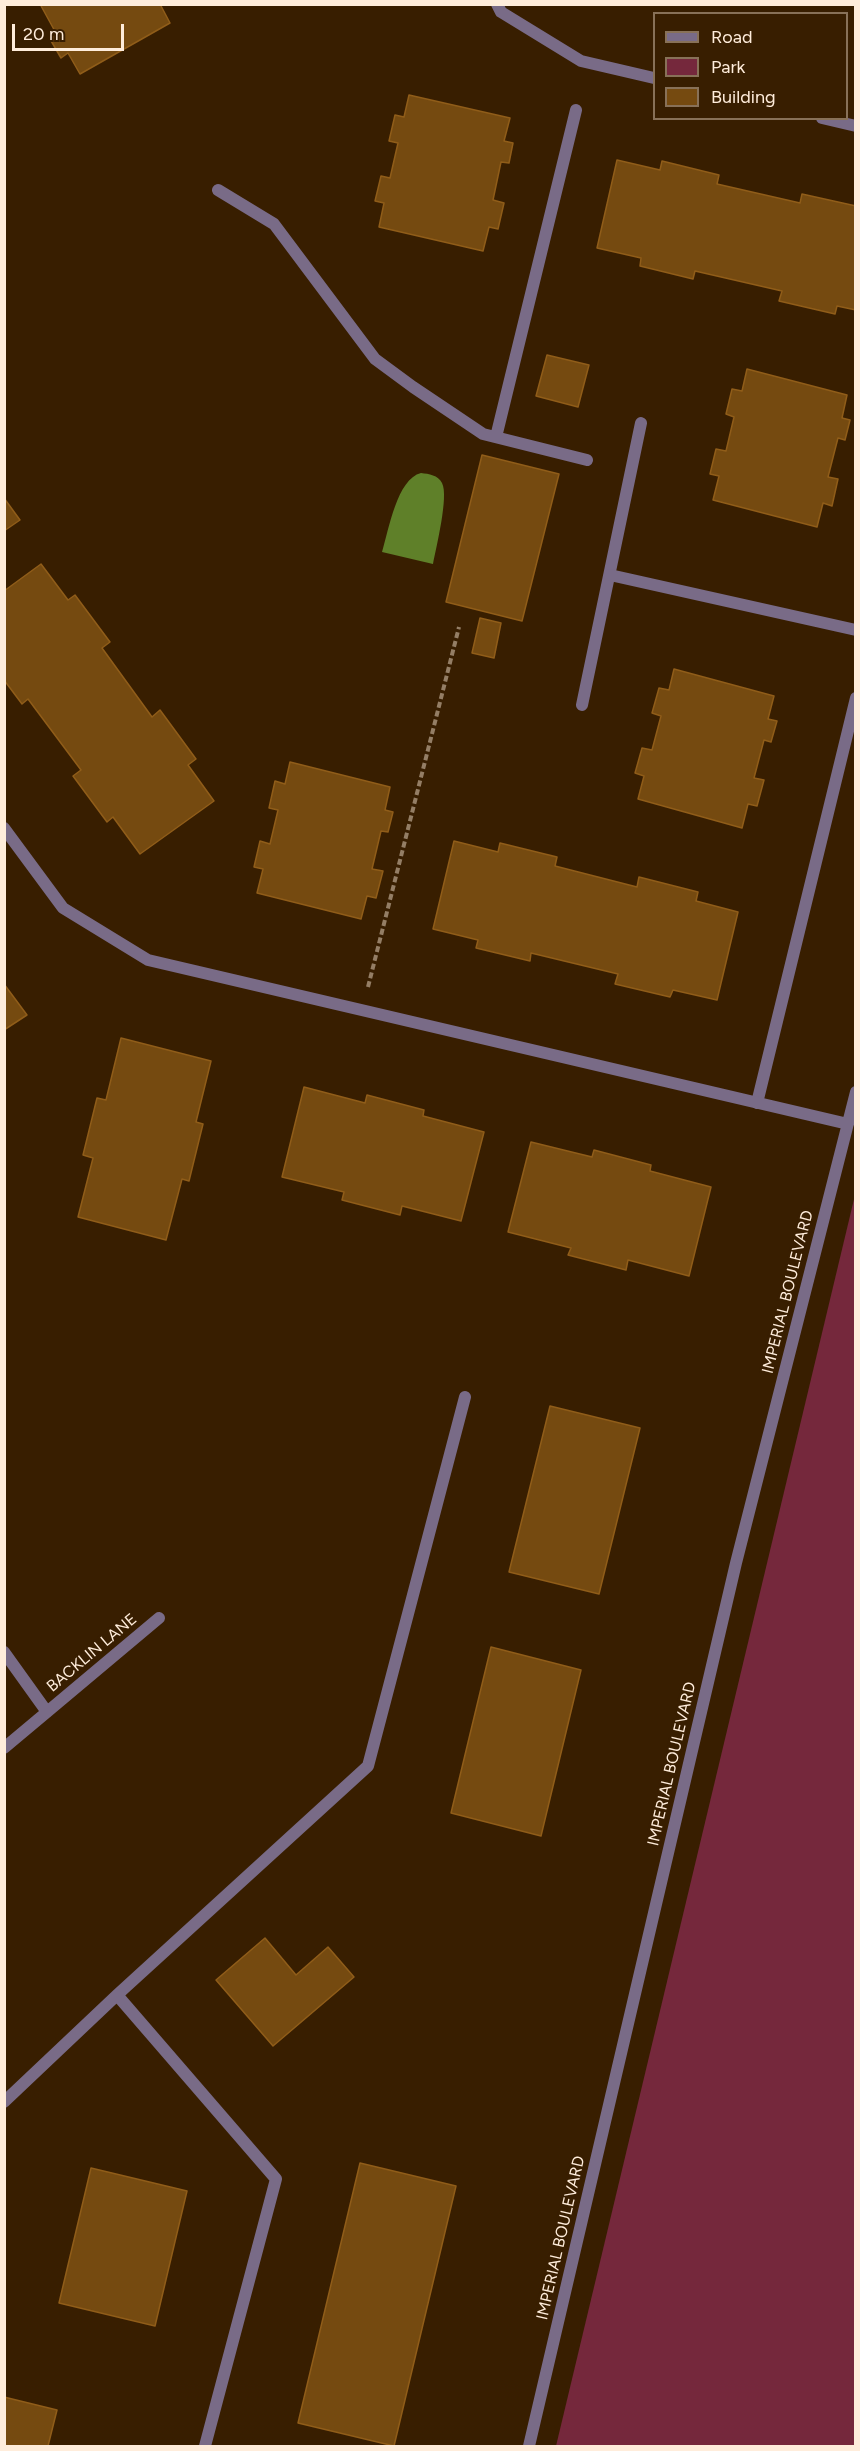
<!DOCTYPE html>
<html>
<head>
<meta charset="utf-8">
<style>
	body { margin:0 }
	#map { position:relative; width:860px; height:2451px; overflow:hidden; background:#381e00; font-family:Figtree,sans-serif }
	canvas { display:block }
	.frame { position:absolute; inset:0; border:6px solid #ffeddb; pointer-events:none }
	.legend { position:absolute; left:653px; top:12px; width:195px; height:108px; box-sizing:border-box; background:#381e00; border:2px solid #887158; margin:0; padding:8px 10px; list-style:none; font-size:18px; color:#ffeddb }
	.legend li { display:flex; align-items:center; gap:12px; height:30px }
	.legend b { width:30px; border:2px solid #887158 }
	.scale { position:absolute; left:12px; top:24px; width:112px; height:27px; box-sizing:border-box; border:3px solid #ffeddb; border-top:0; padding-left:8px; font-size:18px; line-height:21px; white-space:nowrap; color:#ffeddb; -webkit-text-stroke:4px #381e00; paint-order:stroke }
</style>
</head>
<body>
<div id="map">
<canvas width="860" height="2451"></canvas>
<div class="frame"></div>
<ul class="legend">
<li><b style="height:8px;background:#796b87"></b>Road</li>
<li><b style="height:16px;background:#75283c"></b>Park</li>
<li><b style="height:16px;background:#754a10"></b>Building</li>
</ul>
<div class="scale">20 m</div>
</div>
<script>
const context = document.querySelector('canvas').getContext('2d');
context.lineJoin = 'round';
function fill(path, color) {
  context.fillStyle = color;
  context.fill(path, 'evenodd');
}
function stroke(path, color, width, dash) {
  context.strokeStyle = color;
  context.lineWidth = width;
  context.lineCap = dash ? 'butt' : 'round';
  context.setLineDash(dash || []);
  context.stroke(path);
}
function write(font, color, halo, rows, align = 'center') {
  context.font = font + ' Figtree,sans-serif';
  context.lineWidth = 5;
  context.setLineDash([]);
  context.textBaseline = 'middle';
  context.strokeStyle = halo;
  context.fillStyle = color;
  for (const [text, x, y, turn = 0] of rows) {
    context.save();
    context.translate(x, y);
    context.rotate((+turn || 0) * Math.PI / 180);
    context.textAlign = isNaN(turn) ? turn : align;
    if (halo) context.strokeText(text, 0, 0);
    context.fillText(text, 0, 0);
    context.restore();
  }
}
const green = new Path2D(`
	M855,1195V2446H556Z`);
const water = new Path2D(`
	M421,473C429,474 438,475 442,483C449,496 436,548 433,564L382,552C389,529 397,479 421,473Z`);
const building = new Path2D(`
	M40,4H160L170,23L80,74L68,53L61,58L50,39L57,35Z
	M409,95L510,118L504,141L513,143L509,163L501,162L493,200L504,203L498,229L489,227L483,251L379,227L384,203L375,201L381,176L390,178L398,143L389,141L395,115L404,117Z
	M617,160L660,170L662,161L719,175L717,184L800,203L802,194L856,206V310L837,306L835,314L779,301L782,291L695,271L693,279L640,266L641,258L597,248Z
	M547,355L589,365L578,407L536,396Z
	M747,369L847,395L842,418L850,420L845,440L838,438L828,477L838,479L832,506L823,503L817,527L713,500L719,476L710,474L716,449L726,451L734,417L726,414L732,389L742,391Z
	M482,455L559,474L522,621L446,602Z
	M4,498L20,520L4,531Z
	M41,564L68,600L75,595L110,642L102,648L152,717L160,710L196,759L188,765L214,801L140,854L113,817L107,822L73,776L81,770L28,699L22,704L4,680V591Z
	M480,618L501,623L494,658L472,653Z
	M674,669L774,696L768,719L777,721L771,742L764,740L754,778L764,780L757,806L748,804L742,828L638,799L644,776L635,773L642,748L652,750L661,716L652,713L659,688L669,690Z
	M290,762L390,787L385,810L393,812L388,832L381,831L372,869L383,871L376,898L367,896L361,919L257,893L263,869L254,867L260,841L270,844L278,810L269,808L275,781L285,784Z
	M454,841L498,852L500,843L557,857L555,866L637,887L639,877L698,892L696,901L738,912L717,1000L673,990L670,997L615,984L618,974L531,953L530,961L476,948L478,940L433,929Z
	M4,984L27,1015L4,1030Z
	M121,1038L211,1061L196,1122L203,1124L189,1181L182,1179L166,1240L78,1217L93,1158L83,1155L97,1098L106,1100Z
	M304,1087L365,1103L367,1095L424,1110L423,1116L484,1132L461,1221L402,1206L400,1215L342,1200L344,1192L282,1177Z
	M531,1142L592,1157L594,1150L651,1165L650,1171L711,1187L689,1276L628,1260L626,1270L568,1255L571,1248L508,1232Z
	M550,1406L640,1428L599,1594L509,1572Z
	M491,1647L581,1670L541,1836L451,1813Z
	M265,1938L296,1975L328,1947L354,1977L273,2046L216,1980Z
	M360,2163L456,2186L394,2446L298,2423Z
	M91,2168L187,2191L155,2326L59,2303Z
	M4,2397L57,2410L48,2446H4Z`);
const path = new Path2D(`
	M368,987L459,627`);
const lane = new Path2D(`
	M582,705L641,423
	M757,1103L856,698
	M117,1995L276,2179L205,2446
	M4,2102L117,1995L368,1766L465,1397`);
const street = new Path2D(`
	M497,4L501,12L581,61L654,78
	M822,118L856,126
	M218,190L274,224L375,359L413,387L483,434L587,460
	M496,437L576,110
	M610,575L856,630
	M4,828L63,908L148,960L848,1124
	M4,1652L47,1712L159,1618
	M4,1748L47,1712
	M529,2446L736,1563L856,1092`);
const streetNames = [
	["IMPERIAL BOULEVARD",788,1292,-76],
	["BACKLIN LANE",92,1653,-40],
	["IMPERIAL BOULEVARD",672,1764,-77],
	["IMPERIAL BOULEVARD",561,2238,-77]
];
fill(green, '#75283c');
fill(water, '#5f8029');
fill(building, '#754a10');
stroke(building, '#905d19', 1.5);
stroke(path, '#947e65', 4, [6, 3]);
stroke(lane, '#796b87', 12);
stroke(street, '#796b87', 12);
write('16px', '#ffeddb', '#381e00', streetNames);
</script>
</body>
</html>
